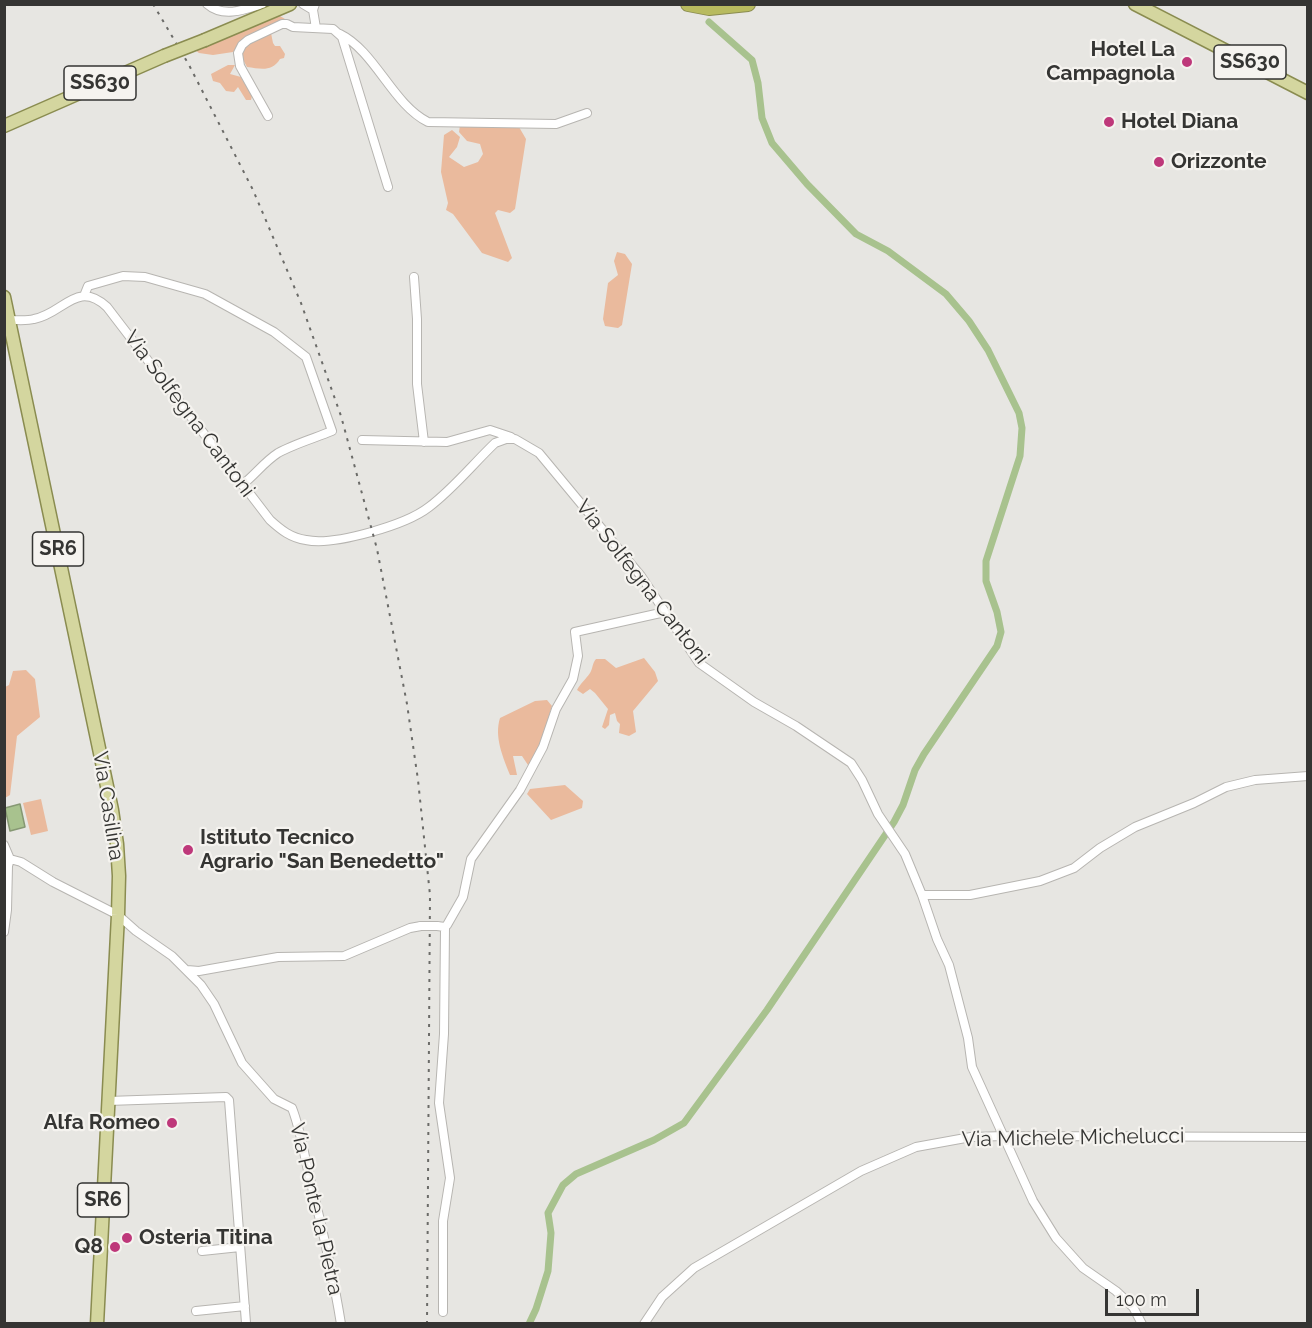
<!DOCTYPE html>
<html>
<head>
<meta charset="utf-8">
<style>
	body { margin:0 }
	#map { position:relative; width:1312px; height:1328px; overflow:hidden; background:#e7e6e2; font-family:Raleway,sans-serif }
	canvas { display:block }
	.frame { position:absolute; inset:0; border:6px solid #353533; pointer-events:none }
	.scale { position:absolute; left:1105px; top:1289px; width:94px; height:27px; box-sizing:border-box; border:3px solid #353533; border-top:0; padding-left:8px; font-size:18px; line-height:21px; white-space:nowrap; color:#353533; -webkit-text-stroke:4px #f5f3ef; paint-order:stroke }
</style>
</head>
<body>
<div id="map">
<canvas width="1312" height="1328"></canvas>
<div class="frame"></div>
<div class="scale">100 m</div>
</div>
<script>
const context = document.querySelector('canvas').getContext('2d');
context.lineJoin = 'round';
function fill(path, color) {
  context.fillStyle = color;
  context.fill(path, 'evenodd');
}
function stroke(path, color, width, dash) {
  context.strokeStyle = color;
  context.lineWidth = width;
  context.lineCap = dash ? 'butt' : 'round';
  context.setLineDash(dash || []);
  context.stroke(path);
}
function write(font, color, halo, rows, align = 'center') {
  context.font = font + ' Raleway,sans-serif';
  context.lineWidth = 4.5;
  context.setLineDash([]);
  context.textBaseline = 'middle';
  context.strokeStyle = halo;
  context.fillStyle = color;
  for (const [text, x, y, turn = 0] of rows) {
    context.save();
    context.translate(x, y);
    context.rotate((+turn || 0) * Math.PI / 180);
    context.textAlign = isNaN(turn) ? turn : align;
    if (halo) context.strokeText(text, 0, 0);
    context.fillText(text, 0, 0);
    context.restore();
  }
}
const green = new Path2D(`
	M280,16L285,19L249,37L233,52L213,55L199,53L195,50Z
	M271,33L273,43L275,46H280L285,54L284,58L280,59C272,72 261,69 247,67L240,54L249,41Z
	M228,65H235L230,74L241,77L252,96L251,100H246L238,87L234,92L226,91L220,83L213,81L211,74Z
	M460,125L519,127L526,139L515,209L510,213L498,210L495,213L512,258L508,262L482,253L453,214L446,210L448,203L441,172L444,135L452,130L460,137L457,147L449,157L464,167L478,162L483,154L480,144L467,141L459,132Z
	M617,252L625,254L632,264L622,325L618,328L605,326L603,319L608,283L618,275L614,261Z
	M644,658L655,672L658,681L633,711L636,732L629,736L619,733L620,724L617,721L615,713L610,715L609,725L605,729L602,727L608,709L595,693L590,689L583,694L577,690C580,684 586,679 590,673C593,668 592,664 596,659H605L616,668Z
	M26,670L35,679L40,717L17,736L10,795L5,798V687L9,685L13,671Z
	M547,700L552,706L537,755L528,765L522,756H513L517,775H510C503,757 494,737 500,718L535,701Z
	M565,785L583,801L582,808L551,820L527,794L530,789Z
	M41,799L48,831L31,835L23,803Z`);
const water = new Path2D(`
	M20,804L25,827L10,831L5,808Z`);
const canal = new Path2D(`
	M529,1324L536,1309L548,1271L551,1233L548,1213L563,1185L576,1174L654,1140L684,1123L767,1010L894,822L903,805L915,770L924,754L997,646L1001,632L997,612L986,581V561L1020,456L1022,428L1019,413L988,350L969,321L946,294L888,251L856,234L807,184L772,143L762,118L758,83L752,60L709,22`);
const street = new Path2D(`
	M207,4C223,18 244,10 262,4
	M303,4L313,10
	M315,4L313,10L316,28
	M340,34C375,51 393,105 428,122L556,124L587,113
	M268,116L240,66L238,53L242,45L248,40L282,24H287L293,27L333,29L342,37L388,187
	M414,277L417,319V384L424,442
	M84,296L88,286L123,276L145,277L205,294L274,332L306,357L332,431C315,438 294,444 278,453C264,462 255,475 242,485
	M10,320C18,320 27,321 34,319C63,314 77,279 107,307L270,520C281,530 291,538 306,540C334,546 406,525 429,507C453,489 473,464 495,443L506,439H515L539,453L641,576L699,663L754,702L796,726L851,763L862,780L878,814L905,854L922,895L937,939L949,965L968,1038L972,1067L1033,1201L1056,1238L1083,1268L1116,1291L1133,1307L1142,1324
	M362,440L447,442L490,430L511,437
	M4,845L10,859L21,862L53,882L118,915L136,931L172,956L201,985L214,1004L242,1063L274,1099L292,1108C301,1131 304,1155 310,1179C322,1227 333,1274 341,1324
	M922,895H970L1040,881L1074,868L1100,848L1135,827L1194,803L1226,787L1255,780L1308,776
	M437,926L445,927L447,925L463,897L471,859L520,790L543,747L556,709L573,679L578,656L575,632L665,612
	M4,932L7,910L8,866L10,859
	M187,970L199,971L278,957L344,956L410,928L421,926
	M108,1101L226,1097L229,1100L246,1323
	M202,1251L240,1247
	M196,1311L245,1306
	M443,1312V1221L450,1178L439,1103L444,1034L445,927
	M644,1324L662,1297L694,1268L861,1171L916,1147L971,1137L1004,1136L1308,1137`);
const primary = new Path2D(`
	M1135,4L1308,93
	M205,40L290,4
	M4,126L164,56
	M4,297L112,810L117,844L119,876L118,915L97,1324`);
const highway = new Path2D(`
	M688,4L709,8L748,4`);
const rail = new Path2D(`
	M153,4L189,65L253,190L301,303L341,416L377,549L407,704L418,780L430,895L427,1324`);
const streetBridge = new Path2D(`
	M421,926H437`);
const primaryBridge = new Path2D(`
	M164,56L205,40`);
const markers = [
	[1187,62,6,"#be387a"],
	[1109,122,6,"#be387a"],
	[1159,162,6,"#be387a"],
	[188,850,6,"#be387a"],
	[172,1123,6,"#be387a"],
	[127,1238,6,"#be387a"],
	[115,1247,6,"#be387a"]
];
const shields = [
	[1250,62,72],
	[100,83,72],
	[58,549,51],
	[103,1200,51]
];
const shieldNames = [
	["SS630",1250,62],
	["SS630",100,83],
	["SR6",58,549],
	["SR6",103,1200]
];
const poiNames = [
	["Hotel La",1175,50,"right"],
	["Campagnola",1175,74,"right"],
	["Hotel Diana",1121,122],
	["Orizzonte",1171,162],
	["Istituto Tecnico",200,838],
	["Agrario \"San Benedetto\"",200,862],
	["Alfa Romeo",160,1123,"right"],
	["Osteria Titina",139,1238],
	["Q8",103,1247,"right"]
];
const streetNames = [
	["Via Solfegna Cantoni",189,414,53],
	["Via Solfegna Cantoni",642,582,52],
	["Via Casilina",108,806,81],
	["Via Michele Michelucci",1073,1138,-1],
	["Via Ponte la Pietra",316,1209,77]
];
fill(green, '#eaba9d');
fill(water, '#a8c28e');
stroke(water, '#869873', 1.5);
stroke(canal, '#a8c28e', 7);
stroke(street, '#b7b5b1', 10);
stroke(primary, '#8a8c50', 15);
stroke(highway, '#8a8c50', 16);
stroke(street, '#fff', 8);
stroke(primary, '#d4d69f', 12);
stroke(highway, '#b8bb5f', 14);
stroke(rail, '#6b6b68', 2, [3, 6]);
stroke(streetBridge, '#b7b5b1', 10, []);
stroke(primaryBridge, '#8a8c50', 15, []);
stroke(streetBridge, '#fff', 8);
stroke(primaryBridge, '#d4d69f', 12);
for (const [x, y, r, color] of markers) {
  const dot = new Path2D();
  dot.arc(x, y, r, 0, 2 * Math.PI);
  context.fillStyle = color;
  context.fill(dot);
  stroke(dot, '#f5f3ef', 2);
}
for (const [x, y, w] of shields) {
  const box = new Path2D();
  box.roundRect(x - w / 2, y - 17, w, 34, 4.5);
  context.fillStyle = '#f5f3ef';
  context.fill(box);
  stroke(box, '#353533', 1.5);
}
write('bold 20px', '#353533', null, shieldNames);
write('bold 21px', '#353533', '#f5f3ef', poiNames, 'left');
write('21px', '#353533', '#f5f3ef', streetNames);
</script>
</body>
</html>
